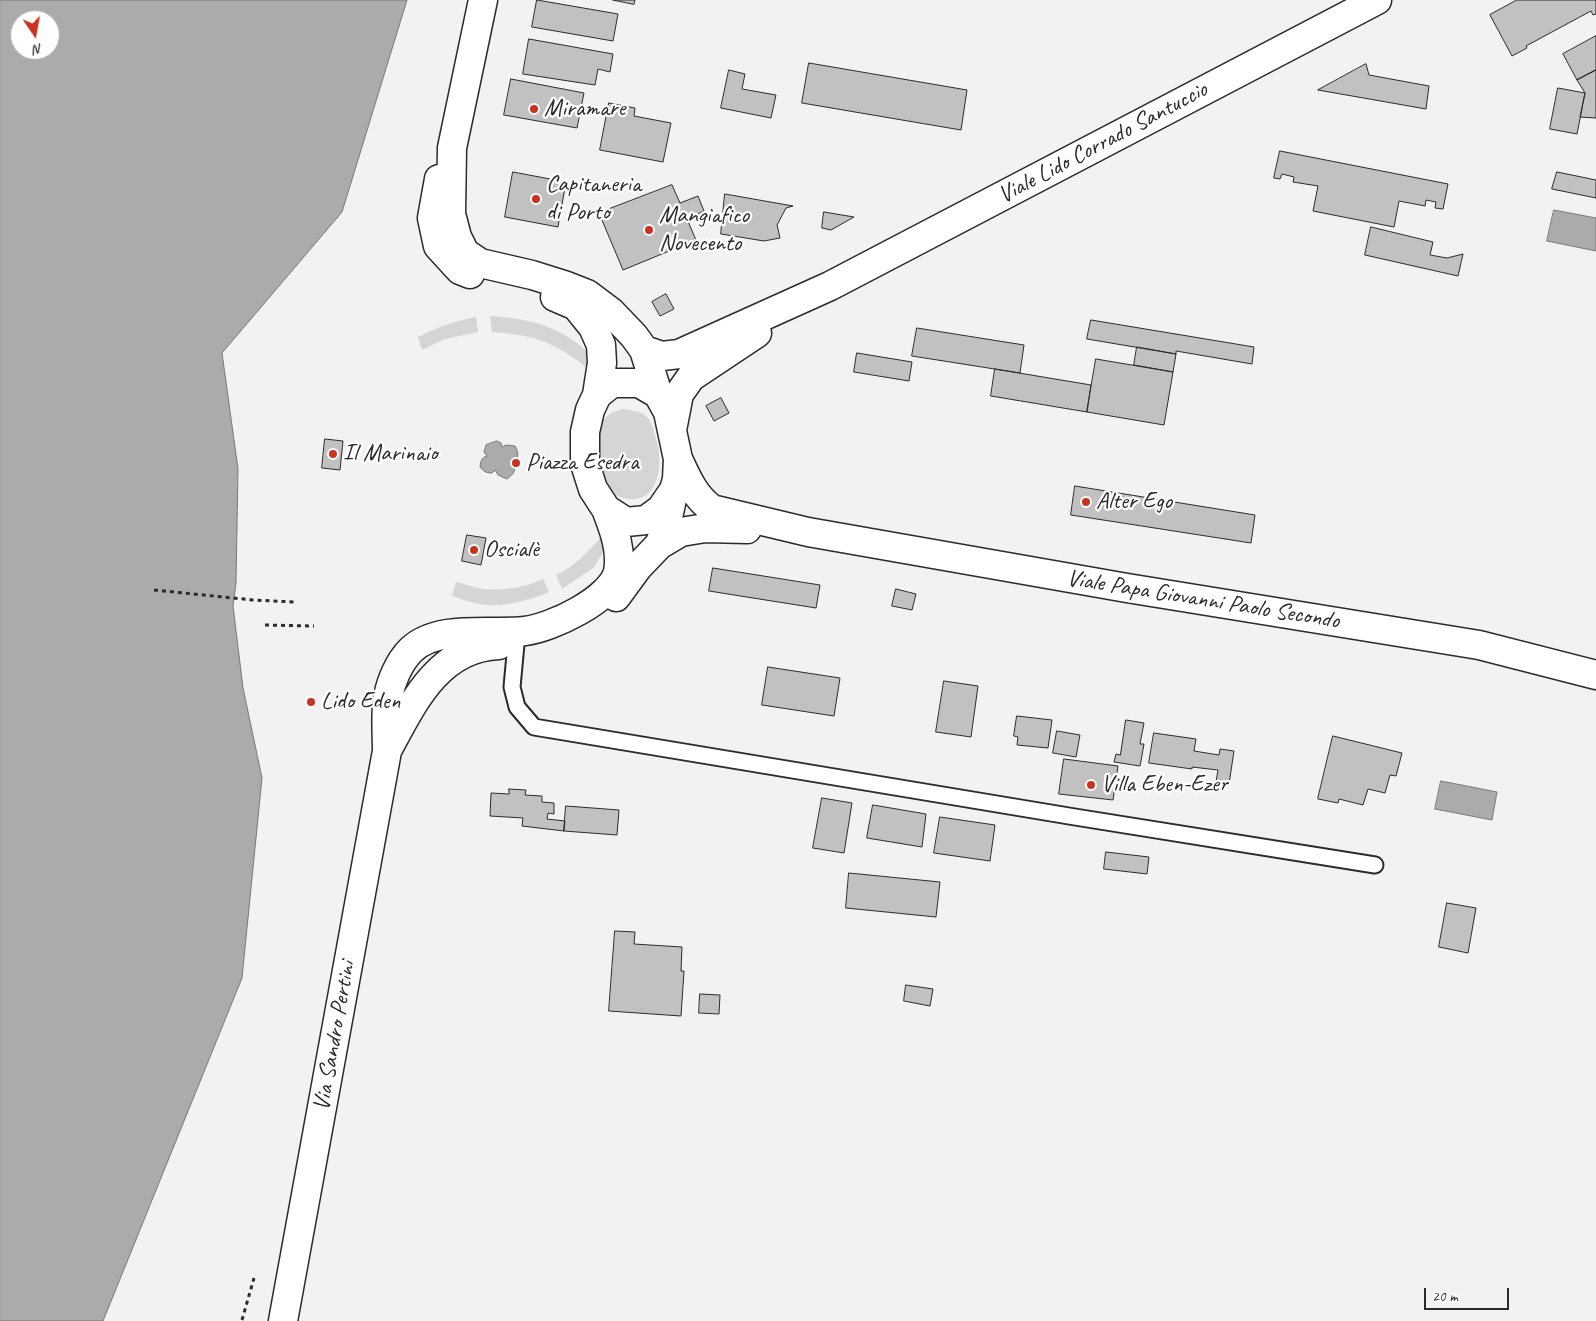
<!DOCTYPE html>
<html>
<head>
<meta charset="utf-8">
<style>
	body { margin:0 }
	#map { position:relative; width:1596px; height:1321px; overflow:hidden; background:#f2f2f2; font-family:Caveat,sans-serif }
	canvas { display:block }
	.north { position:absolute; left:10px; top:10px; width:50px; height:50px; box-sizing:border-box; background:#fff; border:1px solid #aaa; border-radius:50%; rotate:168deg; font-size:14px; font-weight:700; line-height:20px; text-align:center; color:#2b2b2b }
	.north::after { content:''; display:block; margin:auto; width:18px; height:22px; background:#c8321e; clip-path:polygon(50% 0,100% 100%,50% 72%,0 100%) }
	.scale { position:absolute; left:1424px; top:1288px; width:85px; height:22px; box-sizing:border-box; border:2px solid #2b2b2b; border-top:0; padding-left:6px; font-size:15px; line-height:18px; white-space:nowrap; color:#2b2b2b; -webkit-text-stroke:4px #fff; paint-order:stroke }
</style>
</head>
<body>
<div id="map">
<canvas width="1596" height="1321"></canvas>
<div class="north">N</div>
<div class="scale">20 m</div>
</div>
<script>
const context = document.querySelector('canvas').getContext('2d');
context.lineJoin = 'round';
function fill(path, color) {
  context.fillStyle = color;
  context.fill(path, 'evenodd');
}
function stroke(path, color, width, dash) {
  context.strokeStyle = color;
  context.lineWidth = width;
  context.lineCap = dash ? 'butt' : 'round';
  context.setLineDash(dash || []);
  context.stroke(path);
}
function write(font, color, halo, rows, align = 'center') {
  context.font = font + ' Caveat,sans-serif';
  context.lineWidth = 4.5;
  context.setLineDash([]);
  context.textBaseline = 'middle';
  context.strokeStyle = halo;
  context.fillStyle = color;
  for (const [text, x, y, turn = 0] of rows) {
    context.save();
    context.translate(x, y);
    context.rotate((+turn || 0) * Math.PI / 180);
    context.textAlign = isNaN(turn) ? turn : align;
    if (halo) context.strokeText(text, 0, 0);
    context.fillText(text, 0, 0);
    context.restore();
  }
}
const green = new Path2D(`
	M490,316C531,319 562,326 592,356V371C556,344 539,335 492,332Z
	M476,317L478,332L445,339L422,350L418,337C437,327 455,321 476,317Z
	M622,409C630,410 641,411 647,417C652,422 654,432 656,438C667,477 651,518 606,490L596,457L600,423L611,413Z
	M601,537L608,545L593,568L562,589L556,575C574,567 588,552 601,537Z
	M543,579L549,592C529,601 500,608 479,604C470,602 461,599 452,596L456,582C465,584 475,588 484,589C503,591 526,587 543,579Z`);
const water = new Path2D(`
	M0,0H407L342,212L222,353L238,469L236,583L233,606L243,688L262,778L242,978L103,1321H0ZM20,20H50V50H20Z
	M1554,210L1596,218V251L1547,241Z
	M497,441L501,443L502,447L506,445L515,446C518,451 519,455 516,461L511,462L515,466C515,473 512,475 507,479L498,475L495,470L492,473C486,473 483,471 480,467C481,461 481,458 487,456L484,452L486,445Z
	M1441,781L1497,792L1492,820L1435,809Z`);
const building = new Path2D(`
	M537,0L618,14L613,41L532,27Z
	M613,0H635L634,4Z
	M1517,0H1596V14L1593,15L1591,11L1526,46L1527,48L1512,56L1490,15Z
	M1596,36V70L1577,80L1563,54Z
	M529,39L613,54L610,72L598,69L595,85L523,74Z
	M809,63L967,90L961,130L802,103Z
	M1366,64L1369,75L1429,86L1426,109L1318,90Z
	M729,70L745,74L742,89L776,95L771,118L721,108Z
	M1596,70V118L1580,117L1585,93L1577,80Z
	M511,79L584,93L577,128L504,115Z
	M1558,88L1585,93L1577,134L1550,129Z
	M609,103L635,108L634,116L671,123L663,162L600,150Z
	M1280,151L1448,184L1443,209L1435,208L1436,202L1426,200L1425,206L1399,201L1394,227L1313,211L1318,186L1293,182L1294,177L1282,174L1280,179L1274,178Z
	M513,172L566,182L558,227L505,217Z
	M1557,172L1596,180V198L1552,189Z
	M672,185L680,203L698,196L704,211L687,219L696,240L623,270L599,213Z
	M725,194L793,206L786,208L777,225L780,238L764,241L721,234Z
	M824,212L854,217L831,230L822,228Z
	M1371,227L1433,242L1430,255L1447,258L1463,254L1458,276L1365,255Z
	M666,294L674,309L660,316L652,302Z
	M1091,320L1254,347L1252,364L1176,351V354L1087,339Z
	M917,328L1024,345L1020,373L912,356Z
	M1137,347L1176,354L1173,372L1134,365Z
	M857,353L912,362L909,381L854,372Z
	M1096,359L1173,372L1164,425L1087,412Z
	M995,369L1091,385L1087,412L991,396Z
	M721,398L729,413L714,421L706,406Z
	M325,439L343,441L340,470L322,468Z
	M1075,486L1255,515L1251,543L1071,515Z
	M467,535L486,538L481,565L462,561Z
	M713,568L820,585L816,608L709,591Z
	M896,589L916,594L912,610L892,606Z
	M768,667L840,678L834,716L762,705Z
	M944,681L978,686L971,737L936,732Z
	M1017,716L1052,720L1048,748L1017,745L1018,737L1014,736Z
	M1126,720L1144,723L1140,744H1144L1140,766L1114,762L1116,754L1120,755Z
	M1057,731L1080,735L1076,757L1053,753Z
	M1154,733L1196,739L1194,751L1219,755L1220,749L1234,751L1229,784L1216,782L1218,770L1192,767V769L1149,763Z
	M1333,736L1402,753L1396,776L1390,775L1385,793L1368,789L1363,805L1339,799L1338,803L1318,799Z
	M1064,759L1118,766L1113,800L1059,794Z
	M509,789L526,790L525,795L542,796V802L554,803V814L548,813L547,819L565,821L564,831L522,826L523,818L490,816L491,793L509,794Z
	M822,798L852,803L844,853L813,848Z
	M873,805L926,814L922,847L867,838Z
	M566,806L619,810L617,835L564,831Z
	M940,817L995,825L990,861L934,853Z
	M1106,852L1149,857L1147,874L1104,869Z
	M849,873L940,882L936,917L846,908Z
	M1447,903L1476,908L1468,953L1439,947Z
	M615,931L635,932L634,944L682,947L681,971H684L681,1016L609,1011Z
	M906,985L933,989L930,1006L904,1001Z
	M700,994L720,995L719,1014L699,1013Z`);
const path = new Path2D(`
	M154,590L253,600L294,602
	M265,625L314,626
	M242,1320L254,1278`);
const service = new Path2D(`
	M516,644L512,687L517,707L534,727L1075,817L1375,865`);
const tertiary = new Path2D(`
	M483,0L452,148L451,214L457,237L465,253L480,263L532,275L564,285L587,294L611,312L634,336L644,350L658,394
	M439,179L432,218L438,246L460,270L470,274
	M555,297L576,306L593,327L601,345L602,363L597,395
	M644,350L662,356L679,354L830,286L1377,0
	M612,383H639L658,394L668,412L678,459L677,479L674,490L661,509L646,520L626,522L606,509L593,489L585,464V432L590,410L597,395Z
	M672,430L679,394L691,377L757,333
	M678,459C687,478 694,496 712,509L808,532L1127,588L1479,645L1596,675
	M659,545L681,532L705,528L747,529
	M616,597L638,567L659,545L665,531L674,490
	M389,747C414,700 440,647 499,645
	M283,1321L387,751C387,735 385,712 388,697C391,681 399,662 411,650C438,624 491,635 525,631C551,628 611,600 618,572C622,550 614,530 606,509`);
const markers = [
	[534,109,5,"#c8321e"],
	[536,199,5,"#c8321e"],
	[649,230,5,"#c8321e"],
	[333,454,5,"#c8321e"],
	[516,463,5,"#c8321e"],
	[1086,502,5,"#c8321e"],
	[474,550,5,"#c8321e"],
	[311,702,5,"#c8321e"],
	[1091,785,5,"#c8321e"]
];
const poiNames = [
	["Miramare",544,109],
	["Capitaneria",546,185],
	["di Porto",546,213],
	["Mangiafico",659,216],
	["Novecento",659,244],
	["Il Marinaio",343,454],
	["Piazza Esedra",526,463],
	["Alter Ego",1096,502],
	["Oscialè",484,550],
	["Lido Eden",321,702],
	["Villa Eben-Ezer",1101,785]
];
const streetNames = [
	["Viale Lido Corrado Santuccio",1103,143,-28],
	["Viale Papa Giovanni Paolo Secondo",1203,600,9],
	["Via Sandro Pertini",335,1036,-80]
];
fill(green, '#d5d5d5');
fill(water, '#ababab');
stroke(water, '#787878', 1);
fill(building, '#c1c1c1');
stroke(building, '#2b2b2b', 1);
stroke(service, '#2b2b2b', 19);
stroke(tertiary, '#2b2b2b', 31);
stroke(path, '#2b2b2b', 3, [4, 4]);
stroke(service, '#fff', 15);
stroke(tertiary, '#fff', 28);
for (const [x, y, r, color] of markers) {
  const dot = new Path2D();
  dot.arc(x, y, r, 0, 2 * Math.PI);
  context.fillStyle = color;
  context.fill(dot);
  stroke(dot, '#fff', 2);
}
write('24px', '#2b2b2b', '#fff', poiNames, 'left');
write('24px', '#2b2b2b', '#fff', streetNames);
</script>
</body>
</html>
